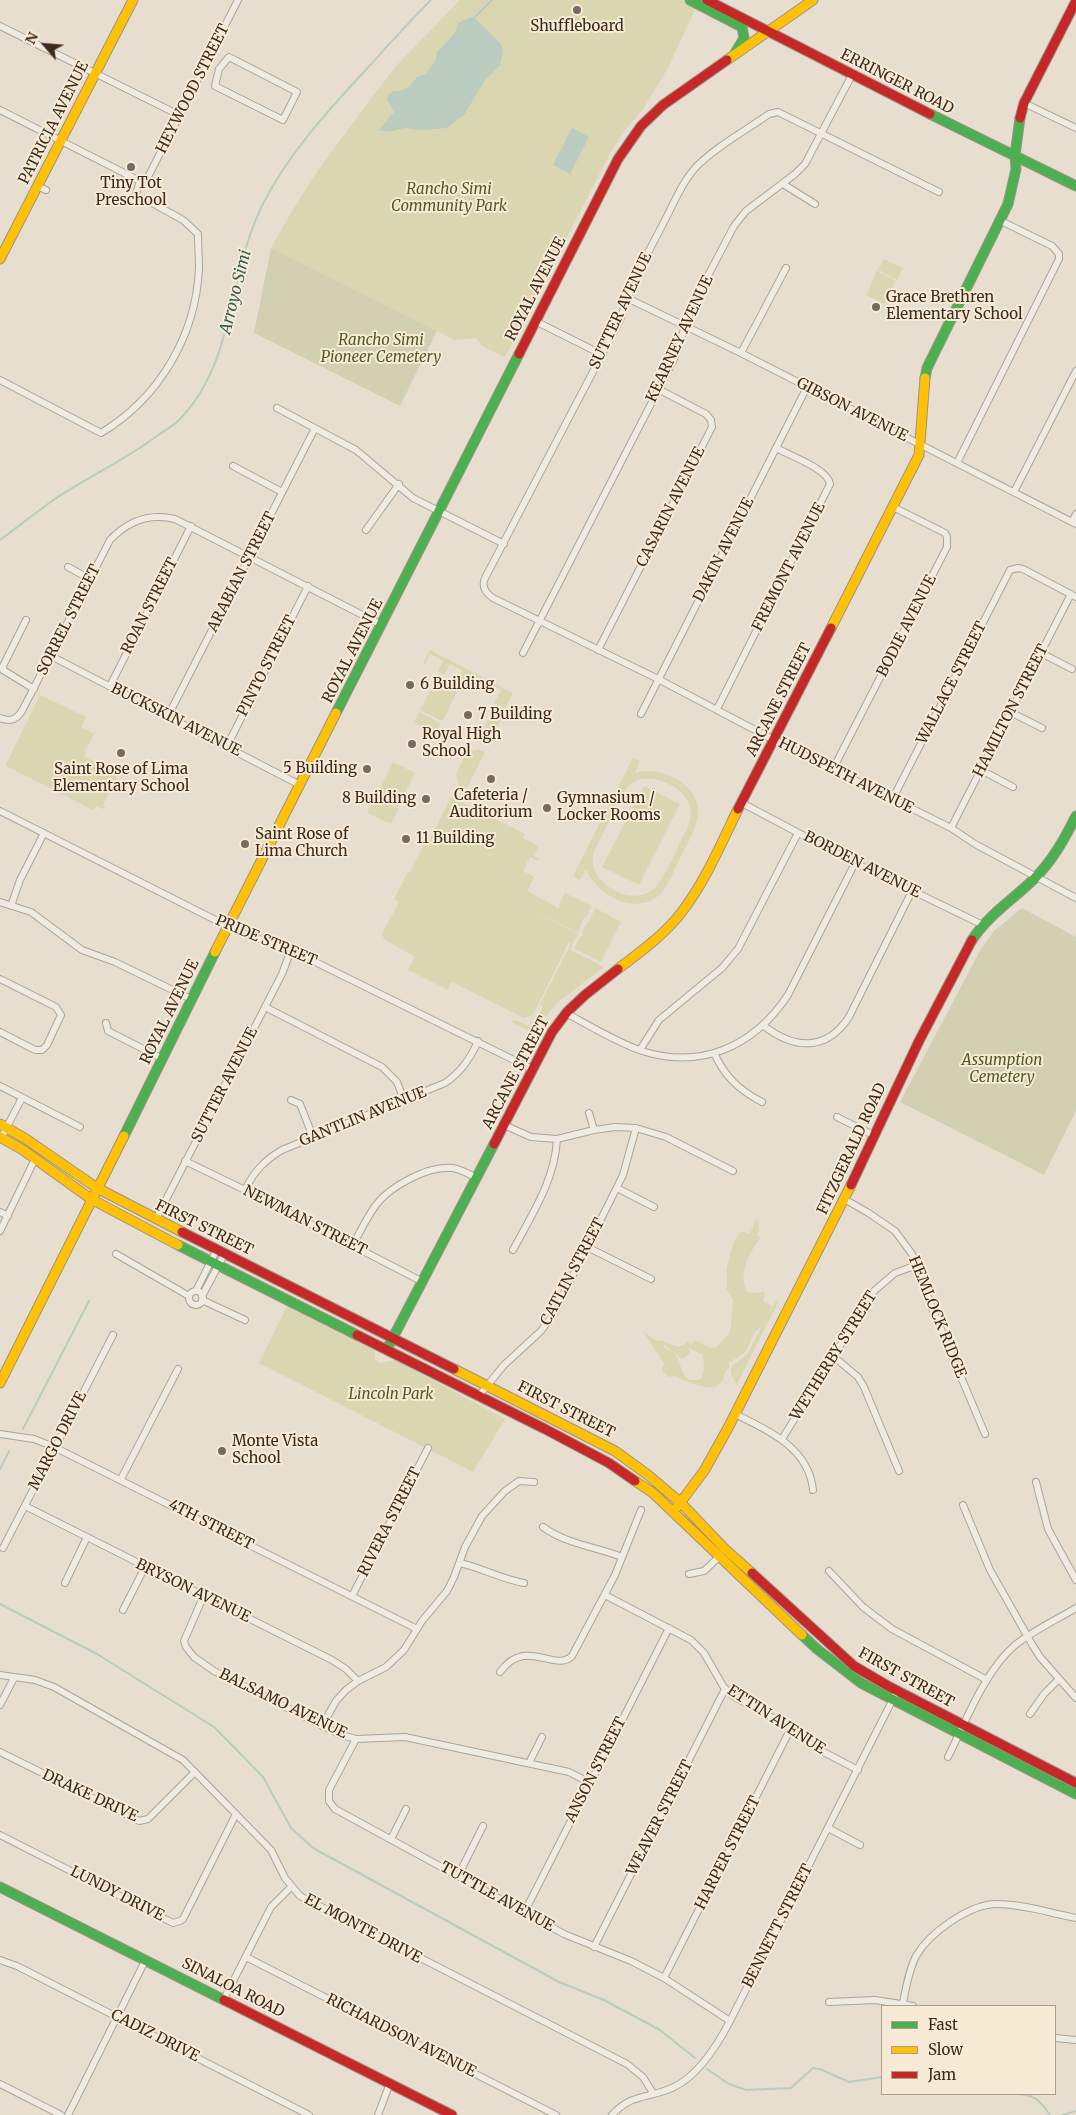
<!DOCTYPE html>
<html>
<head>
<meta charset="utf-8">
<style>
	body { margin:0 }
	#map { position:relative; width:1076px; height:2115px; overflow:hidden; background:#e7ded0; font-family:Merriweather,serif }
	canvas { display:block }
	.legend { position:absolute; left:881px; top:2005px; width:175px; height:90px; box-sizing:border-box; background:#f8ebd6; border:1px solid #ad9e8d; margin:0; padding:6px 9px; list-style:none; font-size:15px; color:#3d2b1f }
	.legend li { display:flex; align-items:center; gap:10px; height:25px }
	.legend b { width:25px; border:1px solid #ad9e8d }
	.north { position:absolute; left:20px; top:20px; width:50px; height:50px; -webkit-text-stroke:4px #f8ebd6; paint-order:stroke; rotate:297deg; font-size:14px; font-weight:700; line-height:20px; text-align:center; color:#3d2b1f }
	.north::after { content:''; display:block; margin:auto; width:18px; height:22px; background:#3d2b1f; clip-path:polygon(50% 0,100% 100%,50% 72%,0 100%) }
</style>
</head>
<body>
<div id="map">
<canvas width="1076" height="2115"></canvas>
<ul class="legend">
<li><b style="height:6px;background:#4caf50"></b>Fast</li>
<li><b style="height:6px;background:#ffc107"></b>Slow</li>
<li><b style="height:6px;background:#c62828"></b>Jam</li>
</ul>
<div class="north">N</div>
</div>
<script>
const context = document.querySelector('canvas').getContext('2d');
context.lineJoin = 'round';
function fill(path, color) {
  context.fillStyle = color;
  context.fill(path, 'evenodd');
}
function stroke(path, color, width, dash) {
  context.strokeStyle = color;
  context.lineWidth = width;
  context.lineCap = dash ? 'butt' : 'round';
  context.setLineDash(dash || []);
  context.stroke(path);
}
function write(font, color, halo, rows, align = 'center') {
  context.font = font + ' Merriweather,serif';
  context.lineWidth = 4;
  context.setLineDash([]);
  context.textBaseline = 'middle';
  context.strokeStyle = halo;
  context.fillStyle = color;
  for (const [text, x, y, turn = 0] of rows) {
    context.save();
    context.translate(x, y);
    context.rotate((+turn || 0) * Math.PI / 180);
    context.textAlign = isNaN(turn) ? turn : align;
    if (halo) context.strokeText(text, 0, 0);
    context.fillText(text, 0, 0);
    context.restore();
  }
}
const green = new Path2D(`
	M460,0H682L696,7L668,68L644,108L625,130L611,152L505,357L482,346L476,338L455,340L271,248L289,216L316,173L375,93L398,64Z
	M884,259L903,268L897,280L878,270Z
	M877,271L896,281L884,304L866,295L872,284L879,287L871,283Z
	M430,650L486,679L479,691L477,690L482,681L466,673L467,675L463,684L457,681L462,670L450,664L444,675L438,672L443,661L430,654L425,664L423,663Z
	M438,677L458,687V689L444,719L440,720L420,710Z
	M487,680L513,693L505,709L494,703L501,690L488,684L484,692L482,691Z
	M40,695L86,717L81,727L94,734L86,750L82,746L86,753L85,757L114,771L112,775L117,777L103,805L105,807L103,809L96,806L93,810L6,766V764Z
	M495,706L505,711L494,734L484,742L478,739Z
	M419,712L440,723L437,732H434L414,722Z
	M478,749L485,752L466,790L459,787L456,774L466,753Z
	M633,758L640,761L635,773C650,769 665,772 678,780C714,804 694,831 679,860C673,872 668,888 658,896C633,916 596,894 586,869L580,880L573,876ZM640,779C664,775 699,795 689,824C682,838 663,884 651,891C627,907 584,879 594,851L626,789L632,783Z
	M393,762L415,773L398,807L377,794Z
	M644,786L680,804L639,885L602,867Z
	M375,797L399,809L391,824L367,813Z
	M451,797L525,834L523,838L539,846L534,856L539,859L538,861L530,857L523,871L534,877L527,891L555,906L557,909L560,907L559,904L565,893L592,906L586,917L583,919L578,933L524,906L578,934L570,950L604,967L557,1003L533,1033L512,1022L513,1020L534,1027L531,1025V1022L536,1020L543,1006L540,1004L571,944L569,942L533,1015L524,1018L452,982L448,990L408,970L415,957L384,939L382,934L399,902L394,899L408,872H410L425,842L428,843Z
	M595,908L621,922L601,962L574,948L580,937L583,936L582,932L587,923L589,922Z
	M755,1220H758L759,1228L757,1235L761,1238C749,1252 738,1273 747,1292L754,1293L764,1292L765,1296L763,1301L772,1306L765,1321L776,1301L778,1302L737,1384C721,1362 741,1365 749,1351C753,1343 758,1334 762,1326L755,1332L745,1352L729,1363V1368L724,1374V1379L717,1386L708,1388L682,1380L675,1376L668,1377L662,1370L664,1363L642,1330L655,1340L664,1341L678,1347L684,1345L688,1348L684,1344L688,1341L692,1344L695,1340L711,1348L717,1347L729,1334L731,1326L733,1299L726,1289C728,1282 726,1275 727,1269C729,1256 733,1241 741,1231L749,1234L753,1228ZM664,1345L682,1359L690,1353L689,1348L703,1355L704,1369L702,1378L698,1380H688C680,1372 681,1360 674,1353C670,1349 667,1350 663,1346Z
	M287,1306L375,1351V1358L379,1363L395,1360L505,1419L473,1472L259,1363Z`);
const cemetery = new Path2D(`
	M271,248L437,331L400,406L254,333Z
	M1022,908L1076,937V1111L1044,1175L900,1102L981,949L994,931Z`);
const water = new Path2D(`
	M471,17L477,20L501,44L503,51L500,65L486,79L464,115L447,128L423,130L405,128L388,132L379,130L394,112L387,99L388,95L393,91H401L410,86L417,77L426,74L436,60L437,52L455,33L458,23Z
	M572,128L589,137L570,174L553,165Z`);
const stream = new Path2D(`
	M474,18L492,0
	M0,540C18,527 36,512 55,499C88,477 125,460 157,436C164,431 173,426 179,420C237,361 227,274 263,204C287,156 325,114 361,75C384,50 407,24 431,0
	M23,1429L89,1301
	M0,1469L9,1451
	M0,1604L97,1654L214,1727L263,1777L291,1828L313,1848L559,1982L604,2000L660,2030L695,2058
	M707,2069L729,2084L746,2090L791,2088L813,2068L820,2069L849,2082L882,2077
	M1017,2094C1036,2095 1039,2100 1050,2115
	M1063,2115L1076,2111`);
const street = new Path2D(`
	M0,26L179,115
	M229,57L297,92L283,120L215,86L219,69Z
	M1024,103L1076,128
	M0,110L140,181L148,177L238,0
	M783,184L815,204
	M37,186L46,190
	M939,192L778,112L769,114C745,131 717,146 697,166C682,182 674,203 664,222C647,254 631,285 620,320L485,578C481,587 486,593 493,598L658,679L774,740L951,828L975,844L1076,898
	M136,194L140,181
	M627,298L741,353L1076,524
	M535,321L603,355
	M741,353L786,268
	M0,380L101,433C159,398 196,336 199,268C199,257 198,245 198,234L183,220L145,199
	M277,408L356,450L413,498L504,544
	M957,463L1059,259V254L1052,246L1001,221
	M233,466L282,492
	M1014,492L1076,371
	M1072,522L1076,514
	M366,530L399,484
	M68,567L90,579
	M26,620L3,666V670L34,689
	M598,650L712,427L711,420L706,414L658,389
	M523,653L674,359L692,306L734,226L746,211L795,174L805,164L852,75
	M1041,653L1072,669
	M51,656L300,785
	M110,686L191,526
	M717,709L830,484C828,469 789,455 776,448
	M1010,712L1042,728
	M641,714L807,387
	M168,716L315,428
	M0,718C10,722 16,720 22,711L110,540C128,521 149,513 175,519L382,625
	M227,746L308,586
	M833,769L947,547V537L945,533L893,507
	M981,770L1013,787
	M892,800L1010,570L1018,568L1023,569L1076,597
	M742,803L855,863L983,925
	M0,811L239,932L291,950L532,1069
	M951,828L1071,594
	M0,902L31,912L82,950L115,962L191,999
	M11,906L20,880L44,833
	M0,979L56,1007L61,1015L47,1045L42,1050H35L0,1032
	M265,1007L382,1067L397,1082L404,1100
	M566,1013C590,1026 616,1042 642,1051C702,1070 754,1046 788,995L855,863
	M106,1023L108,1031L163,1059
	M764,1026C794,1049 826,1052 849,1017L912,891
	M640,1050L659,1020L722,968L738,949L798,833
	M714,1053C725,1077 739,1090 762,1102
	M0,1086L80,1127
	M291,1100L300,1104L313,1137
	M589,1113L594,1130
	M837,1117L873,1135
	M504,1125L531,1137L557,1139L594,1130L615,1127L636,1128L666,1137L733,1171
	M1,1138L22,1098
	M185,1161L245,1190L423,1282
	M617,1188L654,1207
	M245,1190C254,1171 265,1160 282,1150L445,1083C461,1072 470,1059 478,1041
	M844,1199L867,1212L895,1231L912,1254L932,1308L985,1434
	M0,1212L8,1216
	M156,1219L282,974L291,950
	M0,1231L35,1159
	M353,1245C360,1232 367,1217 376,1205C390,1186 428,1166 452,1168C461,1169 469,1174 477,1178
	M587,1247L651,1279
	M513,1250C532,1214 555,1180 557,1139
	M116,1254L189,1296
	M189 1298a7 7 0 1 1 14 0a7 7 0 1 1-14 0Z
	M196,1291L217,1249
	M202,1296L225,1253
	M202,1300L245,1320
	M833,1356L858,1377L864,1387L899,1471
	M478,1397L504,1365L541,1331L554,1313L623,1175L636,1128
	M735,1414C768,1430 809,1448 813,1490
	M0,1434L34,1439L54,1447L417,1629
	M782,1439L874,1291L895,1273L917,1265
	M121,1479L178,1369
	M1036,1482L1048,1529L1076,1580
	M963,1505L990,1570L1033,1646L1040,1657L1076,1698
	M25,1506L332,1660L346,1669L358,1681
	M543,1527C566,1544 596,1547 622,1557
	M3,1548L113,1335
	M460,1563C482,1568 501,1579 524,1583
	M829,1571L863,1607L892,1629L987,1680
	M689,1574L704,1571L719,1557
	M65,1583L87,1537
	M204,1595L184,1641L186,1647L194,1657L214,1671L341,1735L356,1739L405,1737L569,1772L590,1783
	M605,1595L691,1640L704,1653L723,1686L733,1696L791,1728L814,1747L858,1770
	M352,1596L428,1448
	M123,1610L145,1567
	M500,1672C526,1636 554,1673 572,1656L615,1575L641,1510
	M0,1675L35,1680L54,1687L183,1760L271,1850L285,1878L300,1896L627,2064L643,2077L653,2093
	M0,1705L14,1678
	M1030,1714L1044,1694L1059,1679
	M322,1726L336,1701L346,1690L358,1681L386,1667L404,1650L422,1621L447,1591L454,1577L465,1547L482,1516L505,1491L519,1481L534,1482
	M356,1739L329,1790V1801L335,1809L564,1934L631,1961L664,1978L730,2021
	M0,1752L139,1821L148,1819L195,1772
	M948,1757C965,1723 985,1671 1014,1646C1032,1631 1056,1620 1076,1608
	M529,1763L542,1737
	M828,1828L860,1845
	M0,1835L173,1923L180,1921L183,1919L236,1814
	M391,1839L406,1809
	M458,1876L483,1826
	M524,1913L669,1628
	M594,1947L725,1689
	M246,1957L556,2115
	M0,1960L17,1966L309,2115
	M664,1978L791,1728
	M224,1999L271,1907L291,1887
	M829,2002L875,2000L913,2006
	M903,2003C906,1987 909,1970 916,1956C930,1932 970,1904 997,1904C1023,1904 1050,1913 1076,1918
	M1055,2038L1076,2040
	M0,2084L61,2115
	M68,2115L146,1959
	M378,2115L390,2083
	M612,2115C633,2092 650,2099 674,2087C699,2075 718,2044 730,2021L897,1691`);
const fast = new Path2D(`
	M690,0L742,27L744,38L735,53
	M930,114L1076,186
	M925,378L927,368L1008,204L1016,169L1015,155L1020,118
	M336,713L519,354
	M972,940C988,915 1015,898 1035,878C1053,860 1065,838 1076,816
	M124,1136L215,952
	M178,1245L357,1335
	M387,1349L494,1144
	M802,1635L817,1649L861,1683L1076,1794
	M0,1887L224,2000`);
const slow = new Path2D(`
	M727,60L813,0
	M0,259L133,0
	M831,628L919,455L925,378
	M215,952L336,713
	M618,969C640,952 664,935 681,913C705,882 721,844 738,809
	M0,1124L26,1139L97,1188L182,1232
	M0,1137L23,1150L91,1199L178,1245
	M454,1369L615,1451L648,1475L681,1503L725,1549L752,1573
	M0,1383L124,1136
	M635,1481L653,1493L802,1635
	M677,1507L704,1471L728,1428L851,1185`);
const jam = new Path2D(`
	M707,0L930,114
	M1020,118L1024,103L1076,1
	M519,354L618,159L641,126L663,105L727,60
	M738,809L831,628
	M494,1144L552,1032L567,1012L585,995L618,969
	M851,1185L919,1041L972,940
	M182,1232L454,1369
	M357,1335L545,1429L609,1463L635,1481
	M752,1573L854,1666L888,1686L1076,1783
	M224,2000L452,2115`);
const markers = [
	[577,10,5,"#786a5d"],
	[131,167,5,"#786a5d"],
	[876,307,5,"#786a5d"],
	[410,685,5,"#786a5d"],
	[468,715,5,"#786a5d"],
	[412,744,5,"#786a5d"],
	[121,753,5,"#786a5d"],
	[367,769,5,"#786a5d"],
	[491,779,5,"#786a5d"],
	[426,799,5,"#786a5d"],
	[547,808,5,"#786a5d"],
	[406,839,5,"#786a5d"],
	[245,844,5,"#786a5d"],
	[222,1451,5,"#786a5d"]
];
const poiNames = [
	["Shuffleboard",577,27,"center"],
	["Tiny Tot",131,184,"center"],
	["Preschool",131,201,"center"],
	["Grace Brethren",886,298],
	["Elementary School",886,315],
	["6 Building",420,685],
	["7 Building",478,715],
	["Royal High",422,735],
	["School",422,752],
	["5 Building",357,769,"right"],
	["Saint Rose of Lima",121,770,"center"],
	["Elementary School",121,787,"center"],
	["Cafeteria /",491,796,"center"],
	["Auditorium",491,813,"center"],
	["8 Building",416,799,"right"],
	["Gymnasium /",557,799],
	["Locker Rooms",557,816],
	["Saint Rose of",255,835],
	["Lima Church",255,852],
	["11 Building",416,839],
	["Monte Vista",232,1442],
	["School",232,1459]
];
const streetNames = [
	["ERRINGER ROAD",897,82,27],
	["HEYWOOD STREET",193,89,-63],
	["PATRICIA AVENUE",54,123,-63],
	["ROYAL AVENUE",536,289,-63],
	["SUTTER AVENUE",621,311,-65],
	["KEARNEY AVENUE",680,339,-65],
	["GIBSON AVENUE",852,410,27],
	["CASARIN AVENUE",671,507,-63],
	["DAKIN AVENUE",724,550,-63],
	["FREMONT AVENUE",789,567,-63],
	["ARABIAN STREET",242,572,-63],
	["ROAN STREET",150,606,-63],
	["SORREL STREET",69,620,-63],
	["BODIE AVENUE",907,626,-63],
	["ROYAL AVENUE",353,651,-63],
	["PINTO STREET",267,666,-63],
	["WALLACE STREET",952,683,-63],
	["ARCANE STREET",779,700,-63],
	["HAMILTON STREET",1011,711,-63],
	["BUCKSKIN AVENUE",176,720,27],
	["HUDSPETH AVENUE",846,776,27],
	["BORDEN AVENUE",862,865,27],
	["PRIDE STREET",266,941,23],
	["ROYAL AVENUE",170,1012,-64],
	["ARCANE STREET",516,1073,-62],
	["SUTTER AVENUE",225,1085,-63],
	["GANTLIN AVENUE",363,1117,-22],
	["FITZGERALD ROAD",852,1149,-65],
	["NEWMAN STREET",305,1221,27],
	["FIRST STREET",204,1228,26],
	["CATLIN STREET",573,1272,-62],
	["HEMLOCK RIDGE",937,1317,68],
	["WETHERBY STREET",834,1356,-58],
	["FIRST STREET",566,1410,27],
	["MARGO DRIVE",58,1441,-63],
	["RIVERA STREET",390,1522,-63],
	["4TH STREET",211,1525,27],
	["BRYSON AVENUE",193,1591,26],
	["FIRST STREET",906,1678,29],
	["BALSAMO AVENUE",283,1704,26],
	["ETTIN AVENUE",776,1720,33],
	["ANSON STREET",596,1770,-63],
	["DRAKE DRIVE",90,1796,25],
	["WEAVER STREET",660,1818,-63],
	["HARPER STREET",728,1853,-63],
	["LUNDY DRIVE",117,1894,27],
	["TUTTLE AVENUE",497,1897,29],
	["BENNETT STREET",778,1926,-63],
	["EL MONTE DRIVE",363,1929,28],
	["SINALOA ROAD",233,1988,27],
	["CADIZ DRIVE",155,2036,27],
	["RICHARDSON AVENUE",401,2036,27]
];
const parkNames = [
	["Rancho Simi",449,190],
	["Community Park",449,207],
	["Rancho Simi",381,341],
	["Pioneer Cemetery",381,358],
	["Assumption",1002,1061],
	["Cemetery",1002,1078],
	["Lincoln Park",391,1395]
];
const waterNames = [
	["Arroyo Simi",236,292,-76]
];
fill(green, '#dad6b1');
fill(cemetery, '#d3d0b1');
fill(water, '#baccc0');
stroke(stream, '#baccc0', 2);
stroke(street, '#ada398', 8);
stroke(fast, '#9c9388', 11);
stroke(slow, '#9c9388', 11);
stroke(jam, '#9c9388', 11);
stroke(street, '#efeae2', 6);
stroke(fast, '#4caf50', 9);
stroke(slow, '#ffc107', 9);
stroke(jam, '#c62828', 9);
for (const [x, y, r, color] of markers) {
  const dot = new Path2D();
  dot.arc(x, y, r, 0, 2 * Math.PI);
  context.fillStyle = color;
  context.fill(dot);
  stroke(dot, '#f8ebd6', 2);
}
write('15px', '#3d2b1f', '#f8ebd6', poiNames, 'left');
write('15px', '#3d2b1f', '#f8ebd6', streetNames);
write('italic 15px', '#525b24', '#f8ebd6', parkNames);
write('italic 16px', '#2d5e57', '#f8ebd6', waterNames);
</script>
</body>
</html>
